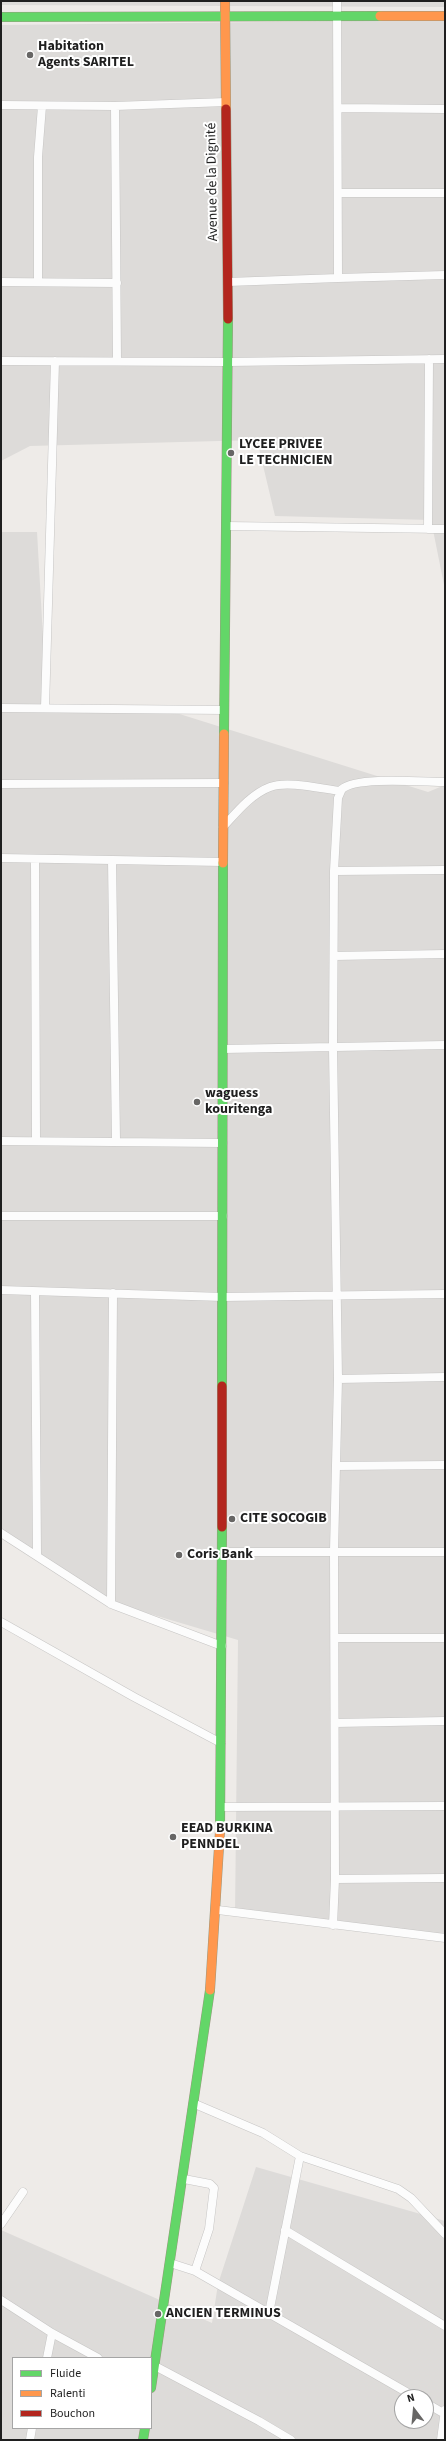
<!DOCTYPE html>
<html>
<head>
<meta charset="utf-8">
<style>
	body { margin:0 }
	#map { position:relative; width:446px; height:2441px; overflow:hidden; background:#eeebe8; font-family:"Source Sans 3",sans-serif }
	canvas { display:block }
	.frame { position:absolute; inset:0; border:2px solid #1f1f1f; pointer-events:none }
	.legend { position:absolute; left:12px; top:2357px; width:140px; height:72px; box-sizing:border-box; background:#fff; border:1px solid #a5a5a5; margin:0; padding:5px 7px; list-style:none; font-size:12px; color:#1f1f1f }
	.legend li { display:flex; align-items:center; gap:8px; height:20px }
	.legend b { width:20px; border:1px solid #a5a5a5 }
	.north { position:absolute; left:394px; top:2389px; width:40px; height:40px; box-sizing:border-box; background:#fff; border:1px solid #a5a5a5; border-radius:50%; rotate:344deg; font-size:11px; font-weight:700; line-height:16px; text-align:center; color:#1f1f1f }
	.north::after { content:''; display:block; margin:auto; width:14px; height:18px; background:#676665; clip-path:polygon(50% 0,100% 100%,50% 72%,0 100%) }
</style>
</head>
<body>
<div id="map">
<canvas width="446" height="2441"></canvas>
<div class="frame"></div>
<ul class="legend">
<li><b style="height:5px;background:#63d668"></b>Fluide</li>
<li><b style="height:5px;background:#ff974d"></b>Ralenti</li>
<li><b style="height:5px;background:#b3261e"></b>Bouchon</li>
</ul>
<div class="north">N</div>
</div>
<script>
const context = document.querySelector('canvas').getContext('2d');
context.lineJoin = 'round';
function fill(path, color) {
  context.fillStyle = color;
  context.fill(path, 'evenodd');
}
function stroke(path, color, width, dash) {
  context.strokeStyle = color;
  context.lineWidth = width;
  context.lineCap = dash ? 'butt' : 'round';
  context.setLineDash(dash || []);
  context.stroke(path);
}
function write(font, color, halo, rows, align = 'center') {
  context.font = font + ' "Source Sans 3",sans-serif';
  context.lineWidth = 4;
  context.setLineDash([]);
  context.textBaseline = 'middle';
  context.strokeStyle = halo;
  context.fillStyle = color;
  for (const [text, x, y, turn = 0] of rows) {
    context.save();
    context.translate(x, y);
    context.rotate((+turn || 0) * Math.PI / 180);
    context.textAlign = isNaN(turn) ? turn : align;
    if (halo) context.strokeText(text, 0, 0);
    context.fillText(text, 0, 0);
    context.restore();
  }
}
const residential = new Path2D(`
	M1,1H445V7L1,5Z
	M445,20V590L431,520L275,516L257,440L30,446L1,461V25Z
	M1,532H37L47,707L170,711L428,792L445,785V1940L235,1915L238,1640L110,1602L1,1530Z
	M256,2167L445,2221V2440H1V2230L212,2323L218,2284ZM13,2358H151V2428H13ZM402,2397H426V2421H402Z`);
const street = new Path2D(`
	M1,105L115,106L226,102
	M115,106L117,361
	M339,108L445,109
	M339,193H445
	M338,278L445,275
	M38,281V157L42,106
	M1,282L117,283
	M228,282L338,278L337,1
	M1,361L228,362L445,359
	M227,526L445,529
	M428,529L429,359
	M1,708L224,710
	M45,708L55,361
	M1,784L224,783
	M223,827C236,813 251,794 270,787C287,780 322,789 340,791
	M1,858L223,862
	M35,859L36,1140
	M112,860L116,1140
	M334,871L445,870
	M334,956L445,954
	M223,1049L445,1045
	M1,1141L223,1143
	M1,1216H223
	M1,1290L223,1297L445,1294
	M35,1292L37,1554
	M338,1379L445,1377
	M336,1466L445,1465
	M1,1533L111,1604L222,1646
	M222,1552H445
	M111,1604L113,1293
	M1,1622L134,1697L221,1743
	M336,1638H445
	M335,1723L445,1721
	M221,1807L445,1806
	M335,1879L445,1878
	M218,1910L445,1938
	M333,1925L335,1879L334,1551L338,1379L333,1047L334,871L338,798L342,789C356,776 424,782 445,782
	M195,2104L263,2133L300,2156L398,2189L411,2198L445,2234
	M184,2179L210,2184L214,2188L209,2229L195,2271
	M1,2224L23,2192
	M285,2230L445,2326
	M170,2263L195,2271L415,2397
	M1,2300L52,2333L98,2358
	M269,2313L300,2156
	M47,2358L52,2333
	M153,2365L259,2421L291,2440
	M426,2403L445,2414
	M30,2440L32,2428
	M441,2440L445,2410`);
const fast = new Path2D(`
	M1,17L380,16
	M224,734L228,319
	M222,1386L223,863
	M220,1831L222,1527
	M151,2388L210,1990
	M143,2440L145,2428`);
const slow = new Path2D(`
	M225,1L226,109
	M380,16H445
	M223,863L224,734
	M210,1990L220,1831`);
const jam = new Path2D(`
	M226,109L228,319
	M222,1527V1386`);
const markers = [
	[30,55,4,"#676665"],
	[231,453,4,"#676665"],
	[197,1102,4,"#676665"],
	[232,1519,4,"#676665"],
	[179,1555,4,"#676665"],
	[173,1837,4,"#676665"],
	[158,2314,4,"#676665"]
];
const poiNames = [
	["Habitation",38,47],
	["Agents SARITEL",38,63],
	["LYCEE PRIVEE",239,445],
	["LE TECHNICIEN",239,461],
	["waguess",205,1094],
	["kouritenga",205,1110],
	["CITE SOCOGIB",240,1519],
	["Coris Bank",187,1555],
	["EEAD BURKINA",181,1829],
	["PENNDEL",181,1845],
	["ANCIEN TERMINUS",166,2314]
];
const streetNames = [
	["Avenue de la Dignité",213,182,-91]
];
fill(residential, '#dddbd9');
stroke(street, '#c6c5c4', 9);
stroke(fast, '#99977e', 10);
stroke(slow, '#99977e', 10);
stroke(jam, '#99977e', 10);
stroke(street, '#fcfcfc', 8);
stroke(fast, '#63d668', 9);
stroke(slow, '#ff974d', 9);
stroke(jam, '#b3261e', 9);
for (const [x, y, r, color] of markers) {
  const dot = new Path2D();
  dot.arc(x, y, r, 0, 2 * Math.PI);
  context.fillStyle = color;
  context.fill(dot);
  stroke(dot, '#fff', 1.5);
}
write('bold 14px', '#1f1f1f', '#fff', poiNames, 'left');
write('14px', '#1f1f1f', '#fff', streetNames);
</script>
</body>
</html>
